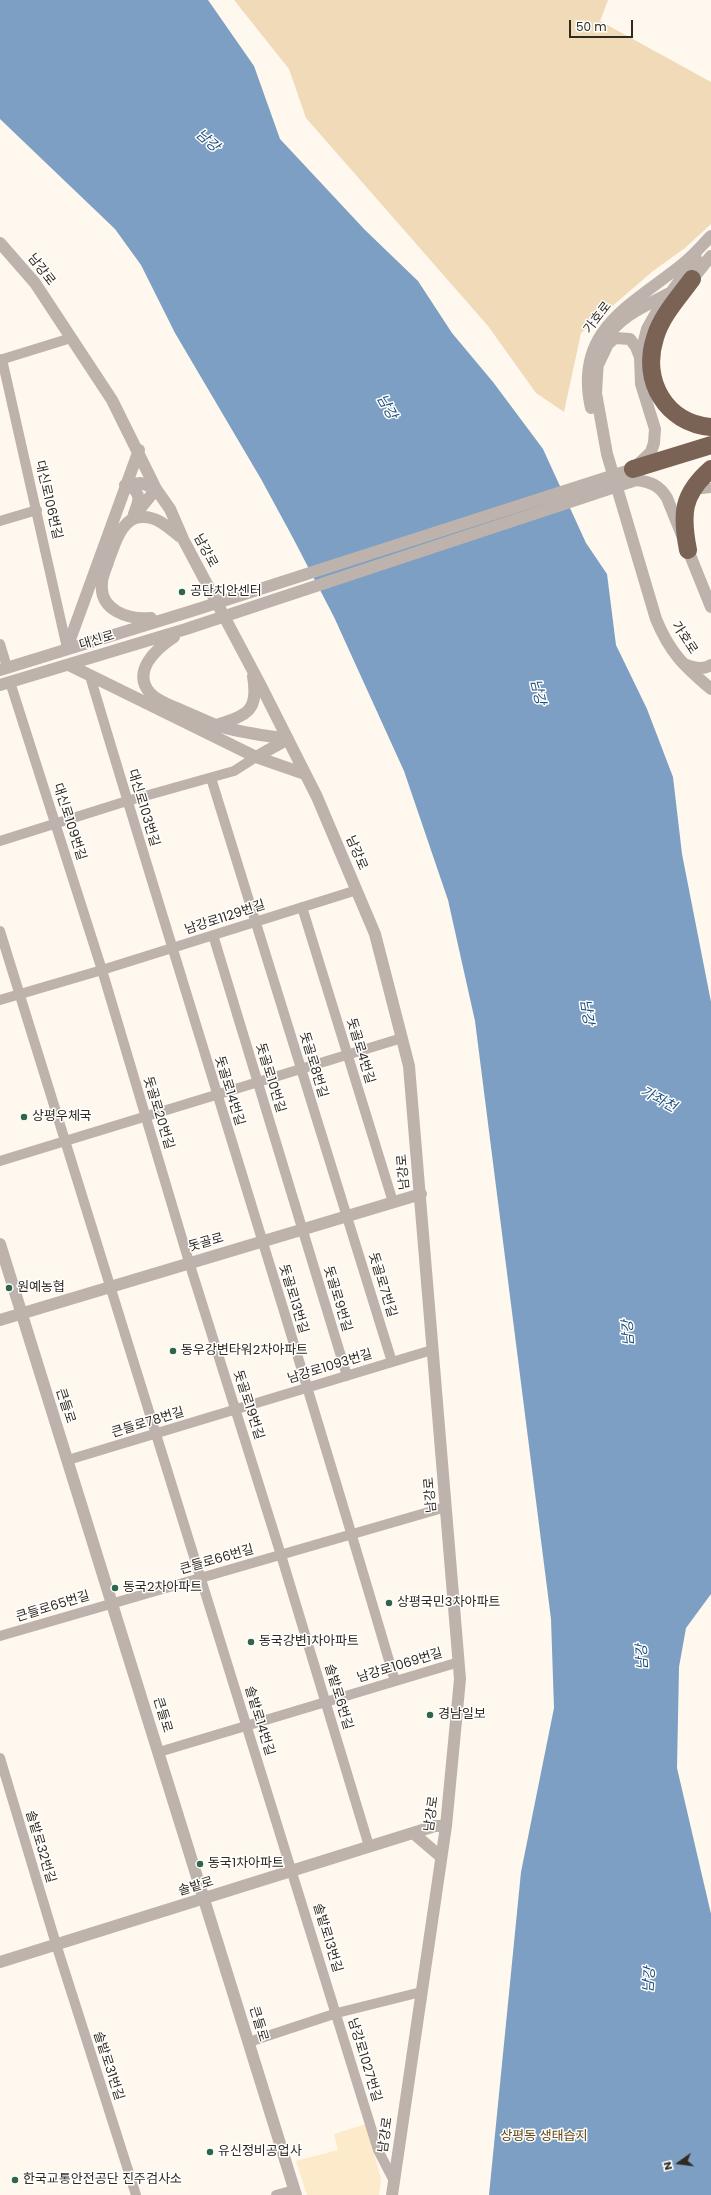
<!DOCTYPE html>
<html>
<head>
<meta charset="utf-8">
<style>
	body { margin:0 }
	#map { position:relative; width:711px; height:2195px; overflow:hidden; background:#fef8ee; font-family:Poppins,sans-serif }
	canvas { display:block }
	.north { position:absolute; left:659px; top:2143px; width:40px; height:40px; -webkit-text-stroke:3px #fff; paint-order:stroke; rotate:256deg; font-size:11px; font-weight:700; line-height:16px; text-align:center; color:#302a21 }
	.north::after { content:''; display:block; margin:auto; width:14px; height:18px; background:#302a21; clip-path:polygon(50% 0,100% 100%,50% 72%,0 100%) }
	.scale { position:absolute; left:569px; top:20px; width:64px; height:18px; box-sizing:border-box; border:2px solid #302a21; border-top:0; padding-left:5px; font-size:12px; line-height:14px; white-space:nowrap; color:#302a21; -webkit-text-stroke:3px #fff; paint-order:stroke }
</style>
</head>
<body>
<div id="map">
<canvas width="711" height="2195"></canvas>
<div class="north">N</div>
<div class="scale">50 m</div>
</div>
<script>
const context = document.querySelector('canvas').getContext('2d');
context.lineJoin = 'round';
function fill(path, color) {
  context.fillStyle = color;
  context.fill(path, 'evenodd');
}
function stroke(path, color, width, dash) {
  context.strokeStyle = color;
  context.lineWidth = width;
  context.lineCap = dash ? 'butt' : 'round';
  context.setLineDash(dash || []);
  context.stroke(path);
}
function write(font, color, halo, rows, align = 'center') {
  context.font = font + ' Poppins,"Noto Sans KR",sans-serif';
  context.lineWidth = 3;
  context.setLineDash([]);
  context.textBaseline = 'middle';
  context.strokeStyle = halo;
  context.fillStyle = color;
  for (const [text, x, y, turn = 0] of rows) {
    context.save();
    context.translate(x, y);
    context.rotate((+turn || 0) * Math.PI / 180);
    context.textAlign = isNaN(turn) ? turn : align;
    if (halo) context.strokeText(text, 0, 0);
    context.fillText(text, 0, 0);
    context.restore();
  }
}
const built = new Path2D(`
	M366,2124L381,2179L379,2195H307L296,2161L338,2150L334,2134Z`);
const green = new Path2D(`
	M234,0H608L600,21L711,82V224L685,248L653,271L581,333L564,412L536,393L488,326L306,118L289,69Z`);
const water = new Path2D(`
	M0,0H208L254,66L280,139L365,230L418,281L452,333L493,382L543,449L586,543L607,574L616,645L647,709L673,777L682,854L711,1002V1594L686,1628L679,1667L677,1768L711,1914V2195H489L521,1872L554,1708L551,1619L475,1021L448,900L404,771L334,617L293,538L261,479L175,333L141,265L115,229L0,119Z`);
const minor = new Path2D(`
	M2,359L67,648
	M0,360L71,338
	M693,490L711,488
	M0,521L37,510
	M0,644L7,667
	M90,676C190,1011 297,1345 395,1681
	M10,682L102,970L189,1262L281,1555L369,1846
	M211,778L392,1362
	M0,841L127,801L234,771L256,757
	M302,907L393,1202
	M0,931L378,2150L394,2181
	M213,935L347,1376
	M0,1000L102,970L357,890
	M0,1161L402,1038
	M68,1460L432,1350
	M0,1636L446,1507
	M159,1752L459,1662
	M0,1758L56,1944L136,2195
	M249,2042L337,2013L421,1992
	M276,2195L294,2190`);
const tertiary = new Path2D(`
	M0,243L35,283L112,400L156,489L170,509L183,539L261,686L317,797L375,934L409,1066L460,1679L446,1826L392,2195
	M604,342C620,311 662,300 689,282C697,275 704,264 711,256
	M640,357L647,329L656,313L696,258
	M598,359L596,393L607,454L656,619C670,653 684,666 711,689
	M591,408C573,328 633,305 685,262C695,254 703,244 711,236
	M125,485L141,483L156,489L131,520
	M130,485C142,496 139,500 134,514
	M151,618C128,620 99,610 102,583C102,575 107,567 109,559C115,544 122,516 143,517C158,517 168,527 179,536
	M174,637C157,648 131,671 150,693C157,701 169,705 179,709C191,714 203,720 216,725C239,733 264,735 288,739
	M67,648L139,450
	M684,664C693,667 702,671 711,665
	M69,665L256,757L305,774
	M0,670L198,609L633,469L651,452L654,443L655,429L641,384L640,357L636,347L630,339L615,338L608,344L597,367
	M0,685L186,629L636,480C651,482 659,485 667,498L711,607
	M216,725C247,715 259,712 253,676
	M256,757L288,739
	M0,1244L296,2195
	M0,1320L421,1194
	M413,1833L440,1856
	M0,1962L435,1826H446`);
const motorway = new Path2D(`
	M692,279C679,297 661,316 655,338C641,381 666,423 711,427
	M633,469L711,445
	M688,550C681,514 682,494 711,469`);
const markers = [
	[182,592,4,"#2e654b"],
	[24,1117,4,"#2e654b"],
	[9,1288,4,"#2e654b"],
	[173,1351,4,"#2e654b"],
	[115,1588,4,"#2e654b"],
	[389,1603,4,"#2e654b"],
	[251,1642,4,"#2e654b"],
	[430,1715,4,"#2e654b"],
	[200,1864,4,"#2e654b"],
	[210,2152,4,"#2e654b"],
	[15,2180,4,"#2e654b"]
];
const streetNames = [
	["남강로",41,270,52],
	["가호로",598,318,-52],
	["대신로106번길",48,500,77],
	["남강로",205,551,62],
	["가호로",684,638,57],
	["대신로",97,641,-17],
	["대신로103번길",143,808,73],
	["대신로109번길",69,822,72],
	["남강로",356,853,67],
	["남강로1129번길",225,918,-18],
	["돗골로4번길",360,1051,73],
	["돗골로8번길",313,1065,73],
	["돗골로10번길",270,1078,73],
	["돗골로14번길",229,1091,73],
	["돗골로20번길",158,1113,73],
	["남강로",404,1172,-95],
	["돗골로",206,1243,-16],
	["돗골로7번길",382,1285,73],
	["돗골로13번길",293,1299,73],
	["돗골로9번길",337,1299,73],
	["남강로1093번길",330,1367,-17],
	["돗골로19번길",248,1405,72],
	["큰들로",65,1406,72],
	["큰들로78번길",148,1423,-17],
	["남강로",431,1495,-95],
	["큰들로66번길",217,1560,-16],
	["큰들로65번길",53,1607,-17],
	["남강로1069번길",400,1666,-17],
	["솔밭로6번길",338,1697,73],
	["큰들로",162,1715,73],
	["솔밭로14번길",259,1721,73],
	["남강로",432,1814,-82],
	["솔밭로32번길",40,1847,73],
	["솔밭로",196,1887,-17],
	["솔밭로13번길",327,1938,73],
	["큰들로",258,2024,73],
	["남강로1027번길",364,2060,73],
	["솔밭로31번길",108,2066,72],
	["남강로",386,2135,-82]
];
const poiNames = [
	["공단치안센터",190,592],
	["상평우체국",32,1117],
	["원예농협",17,1288],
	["동우강변타워2차아파트",181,1351],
	["동국2차아파트",123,1588],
	["상평국민3차아파트",397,1603],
	["동국강변1차아파트",259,1642],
	["경남일보",438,1715],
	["동국1차아파트",208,1864],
	["유신정비공업사",218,2152],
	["한국교통안전공단 진주검사소",23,2180]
];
const parkNames = [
	["상평동 생태습지",544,2137]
];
const waterNames = [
	["남강",207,141,41],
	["남강",386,407,61],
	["남강",537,692,77],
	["남강",586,1012,82],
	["가좌천",658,1100,28],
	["남강",629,1333,-93],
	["남강",643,1657,-93],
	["남강",650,1980,-86]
];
fill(built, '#fdeaca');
fill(green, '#f0dab7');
fill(water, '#7c9fc3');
stroke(minor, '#beb3ac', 10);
stroke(tertiary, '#beb3ac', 12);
stroke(motorway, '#7a6355', 18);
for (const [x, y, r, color] of markers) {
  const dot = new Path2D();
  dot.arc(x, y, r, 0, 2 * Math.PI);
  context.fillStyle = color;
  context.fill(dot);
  stroke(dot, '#fff', 1.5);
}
write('13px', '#302a21', '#fff', streetNames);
write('13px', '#302a21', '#fff', poiNames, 'left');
write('13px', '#614611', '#fff', parkNames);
write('italic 14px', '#1c4f7e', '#fff', waterNames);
</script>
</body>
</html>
